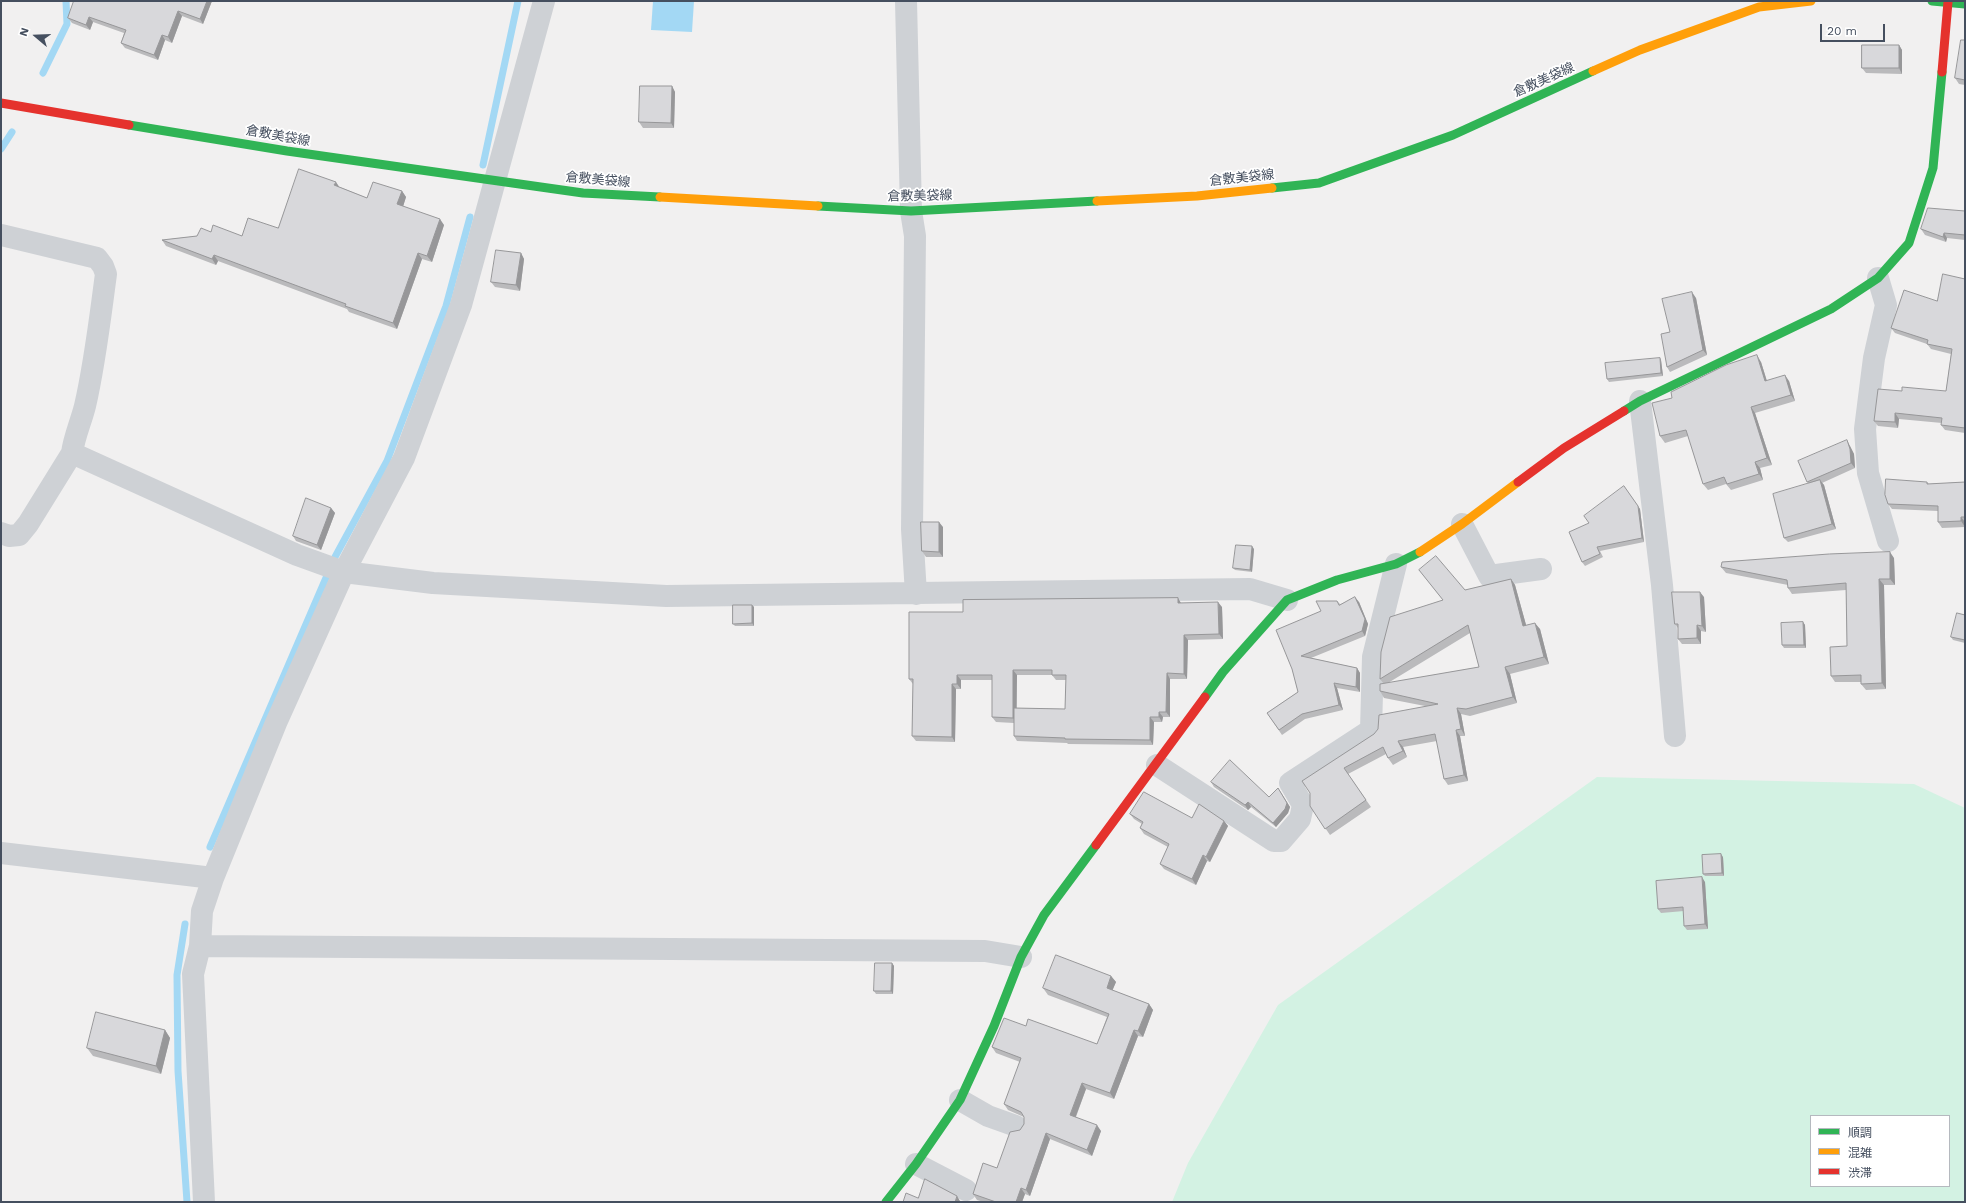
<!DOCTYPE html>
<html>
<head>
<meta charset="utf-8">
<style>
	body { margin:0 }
	#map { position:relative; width:1966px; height:1203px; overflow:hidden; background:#f1f0f0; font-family:"Work Sans","Noto Sans JP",sans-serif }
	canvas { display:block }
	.frame { position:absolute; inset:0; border:2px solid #454f5f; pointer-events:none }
	.legend { position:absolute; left:1810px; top:1115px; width:140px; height:72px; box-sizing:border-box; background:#fff; border:1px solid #b5b9bf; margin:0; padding:5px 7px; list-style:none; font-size:12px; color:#454f5f }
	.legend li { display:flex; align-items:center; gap:8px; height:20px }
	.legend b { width:20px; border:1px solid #b5b9bf }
	.north { position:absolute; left:16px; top:16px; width:40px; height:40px; -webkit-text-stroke:3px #fff; paint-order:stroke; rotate:289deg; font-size:11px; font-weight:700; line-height:16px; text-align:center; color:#454f5f }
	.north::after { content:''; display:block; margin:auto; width:14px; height:18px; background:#454f5f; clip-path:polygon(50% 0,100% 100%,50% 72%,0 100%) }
	.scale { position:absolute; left:1820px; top:24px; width:65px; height:18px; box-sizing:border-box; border:2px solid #454f5f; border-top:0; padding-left:5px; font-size:12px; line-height:14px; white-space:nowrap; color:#454f5f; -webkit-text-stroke:3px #fff; paint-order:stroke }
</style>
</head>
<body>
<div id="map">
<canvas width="1966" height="1203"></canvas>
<div class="frame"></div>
<ul class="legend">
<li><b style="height:5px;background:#30b455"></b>順調</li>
<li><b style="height:5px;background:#ff9f0a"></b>混雑</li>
<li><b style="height:5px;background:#e5322d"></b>渋滞</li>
</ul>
<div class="north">N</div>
<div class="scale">20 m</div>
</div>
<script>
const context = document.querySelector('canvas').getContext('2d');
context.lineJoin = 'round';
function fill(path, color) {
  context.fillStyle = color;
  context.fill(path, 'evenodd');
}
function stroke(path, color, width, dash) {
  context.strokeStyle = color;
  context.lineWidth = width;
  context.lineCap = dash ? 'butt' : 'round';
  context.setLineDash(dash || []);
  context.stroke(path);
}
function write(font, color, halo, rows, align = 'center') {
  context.font = font + ' "Work Sans","Noto Sans JP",sans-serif';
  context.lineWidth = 3.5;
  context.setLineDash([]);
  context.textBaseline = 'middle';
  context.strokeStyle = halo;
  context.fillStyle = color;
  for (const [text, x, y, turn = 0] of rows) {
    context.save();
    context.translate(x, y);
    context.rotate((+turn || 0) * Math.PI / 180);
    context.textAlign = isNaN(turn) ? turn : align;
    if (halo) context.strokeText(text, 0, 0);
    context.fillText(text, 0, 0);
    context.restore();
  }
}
const green = new Path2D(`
	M1597,777L1914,784L1965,808V1202H1172L1188,1163L1278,1005ZM1811,1116H1949V1186H1811Z`);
const water = new Path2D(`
	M653,1H694L692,32L651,30Z`);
const stream = new Path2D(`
	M43,73L67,24L66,1
	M1,149L12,132
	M483,165L518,1
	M210,847L335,557L387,461L446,306L470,217
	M185,924L177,975L178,1071L187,1202`);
const street = new Path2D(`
	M906,1L911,211L915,236L912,529L916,594
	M1,235L97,258L103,266L106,274C100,318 95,363 85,406C81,422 74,437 72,453L28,524L19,535L9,536L1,533
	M1878,278L1886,305L1874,358L1865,429L1868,473L1888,541
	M1640,401L1662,585L1675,736
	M72,453L297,555L344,572L433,583L666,596L1250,589L1287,600
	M1462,524L1489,576L1541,569
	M1157,765L1274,841H1281L1300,819L1303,805L1290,783L1371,730L1373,657L1396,564
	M1,853L213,878
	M200,946L985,951L1021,957
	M960,1100L988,1116L1016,1126
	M916,1164L966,1190
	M204,1202L193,974L200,946L202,911L213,878L276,723L344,572L404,458L461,305L544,1`);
const fast = new Path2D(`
	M1932,1L1965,4
	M129,125L287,151L583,193L660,197
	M1272,188L1319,183L1453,135L1593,71
	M818,206L911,211L1097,201
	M1624,411L1640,401L1831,309L1878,278L1909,243L1933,168L1942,72
	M1205,697L1223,672L1287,600L1337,580L1396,564L1420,552
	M886,1202L916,1164L960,1100L994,1026L1021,957L1044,915L1096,845`);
const slow = new Path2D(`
	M1593,71L1640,50L1759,7L1811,1
	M660,197L818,206
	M1097,201L1197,196L1272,188
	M1420,552L1462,524L1518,482`);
const jam = new Path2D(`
	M1942,72L1948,2
	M1,103L129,125
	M1518,482L1564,448L1624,411
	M1096,845L1205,697`);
const wall = new Path2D(`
	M212,1L203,24L182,16L172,43L165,40L158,60L125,48L121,43L124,33L93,22L90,30L72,23L68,18Z
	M1965,40V85L1959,84L1955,78Z
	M1899,45L1902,50V74L1866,73L1862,68Z
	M672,86L675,92L674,128H643L639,122Z
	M340,187L367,198L402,191L406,197L403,206L444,225L432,262L422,259L397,329L349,312L347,309L218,261L216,265L166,246L162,240L197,236H242L278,228Z
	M1965,211V240L1947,238L1946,242L1925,235L1921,229Z
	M521,253L524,259L520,291L495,287L491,282Z
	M1965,279V433L1945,430L1941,425L1942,423L1899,419L1898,428L1878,426L1874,421L1946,391L1951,354L1931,349L1927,344L1895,333L1891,328L1937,301Z
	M1696,298L1707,355L1670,372L1667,367L1670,332Z
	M1660,358L1661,360L1663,376L1609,382L1607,379Z
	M1761,362L1767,381H1789L1795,401L1755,413L1772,465L1760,468L1763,480L1731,490L1726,484L1708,490L1703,484L1688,436L1665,443L1660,436Z
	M1850,446L1854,454L1855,468L1822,483L1824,485L1836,529L1788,542L1784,538L1809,484L1807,482Z
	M1927,482L1929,484L1965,482V527L1942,528L1938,522V511L1892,509L1888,504Z
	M1624,486L1640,509L1644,542L1600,551L1603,557L1585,566L1582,562L1589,523Z
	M331,508L335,513L321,550L296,541L293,536Z
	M943,527V557H926L922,551Z
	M1254,549L1252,572L1235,570L1233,568Z
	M1894,558L1895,585H1884L1886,689L1866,690L1861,684V682H1835L1831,676L1847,646L1846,590L1792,594L1788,588V585L1726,573L1721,567Z
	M1419,570L1465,590L1511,579L1515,585L1526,625L1540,629L1549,664L1510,674L1517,703L1470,716L1461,714L1465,736H1460L1468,781L1448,785L1444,779L1437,741L1403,747L1407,757L1393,765L1388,758L1386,754L1348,774L1371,807L1330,835L1310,806V793L1425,706L1384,698L1380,691L1384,684L1380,679L1443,600ZM1470,633L1479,667L1388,683Z
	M1704,597L1706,632L1701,631V644H1682L1678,639V628L1675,624Z
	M1337,601L1340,604L1359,602L1368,624L1365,636L1311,658L1357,668L1360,673V692L1337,688L1343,710L1305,719L1282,735L1267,713L1298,692L1292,669Z
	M1181,603L1222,607L1223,639L1188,640L1187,679H1170V717H1163L1162,722H1154L1153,745L1068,744L1067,743L1017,741L1014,736V723L996,722L992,717V680H961V689H956L955,742L916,741L912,736L913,684L909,679L963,612ZM1017,675H1052L1056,680H1066L1065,709L1017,708Z
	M752,605L754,607V626H735L733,624Z
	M1965,615V643L1953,640L1951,637Z
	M1803,622L1805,625L1806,648H1784L1782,645Z
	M1211,782L1269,797L1278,788L1290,807L1288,813L1276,827L1251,807L1248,810L1214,787Z
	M1130,814L1224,821L1228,826L1210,862L1207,861L1196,885L1164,869L1160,864L1168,847L1144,834L1140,828L1142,824L1134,819Z
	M1723,857L1724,876H1705L1703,874Z
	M1705,882L1708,929L1687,930L1684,926V911L1661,913L1658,909Z
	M892,963L894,966L893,994H876L874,991Z
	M1111,976L1116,982L1112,990L1149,1004L1153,1010L1143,1037L1138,1036L1114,1099L1086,1089L1076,1117L1101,1131L1092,1156L1050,1139L1030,1196L1025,1194L1022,1202H984L977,1200L973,1194L997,1168L1024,1124V1117L1008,1110L1004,1104L1020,1062L996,1053L992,1047L1026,1026L1097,1044L1107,1017L1048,995L1043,988Z
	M165,1030L170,1038L161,1074L93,1056L87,1048Z`);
const shadedWall = new Path2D(`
	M207,1H212L203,24L200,19Z
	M178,11L182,16L172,43L168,37Z
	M89,17L93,22L90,30L86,25Z
	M162,35L165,40L158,60L154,55Z
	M1899,45L1902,50V74L1899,68Z
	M672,86L675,92L674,128L671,123Z
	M336,182L340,188L334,185Z
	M402,191L406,197L402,210L397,204Z
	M440,219L444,225L432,262L427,256Z
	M1944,233L1947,238L1946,242L1943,237Z
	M418,253L422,259L397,329L393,323Z
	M521,253L524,259L520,291L516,285Z
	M214,255L218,261L216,265L212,259Z
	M1692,292L1696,298L1707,355L1703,350Z
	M1757,355L1761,362L1769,388L1765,381Z
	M1660,358L1661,360L1663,376L1661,373Z
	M1785,375L1789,381L1795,401L1791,395Z
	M1751,407L1755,413L1772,465L1767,458Z
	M1895,413L1899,419L1898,428L1895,422Z
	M1847,440L1854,454L1855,468L1851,463Z
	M1755,462L1760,468L1763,480L1759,474Z
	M1820,480L1824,485L1836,529L1832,524Z
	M1638,506L1640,509L1644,542L1642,538Z
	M331,508L335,513L321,550L317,545Z
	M1961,517L1965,522V527L1961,521Z
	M939,522L943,527V557L939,552Z
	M1252,546L1254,549L1252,572L1250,570Z
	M1890,552L1894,558L1895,585L1890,579Z
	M1511,579L1515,585L1528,632L1523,626Z
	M1879,579L1884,585L1886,689L1882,683Z
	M1700,592L1704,597L1706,632L1702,626Z
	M1355,597L1359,602L1368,624L1365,636L1362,631Z
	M1178,598L1181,603H1178Z
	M1218,602L1222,607L1223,639L1219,634Z
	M752,605L754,607V626L752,623Z
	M1803,622L1805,625L1806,648L1804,645Z
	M1535,623L1540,629L1549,664L1544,657Z
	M1697,625L1701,631V644L1697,638Z
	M1184,635L1188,640L1187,679L1184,674Z
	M1505,667L1510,674L1517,703L1513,697Z
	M1357,668L1360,673V692L1356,687Z
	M1013,670L1017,675L1016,723L1013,718Z
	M1167,673L1170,679V717L1166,712Z
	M957,675L961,680V689L957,684Z
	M1334,683L1337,688L1343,710L1339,705Z
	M952,684L956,689L955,742L952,737Z
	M1457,708L1461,714L1465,736L1461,729Z
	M1159,712L1163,717L1162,722L1159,717Z
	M1150,717L1154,722L1153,745L1150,740Z
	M1456,730L1460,736L1468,781L1464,775Z
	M1398,741L1403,747L1407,757L1403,751Z
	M1278,788L1290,807L1288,813L1276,827L1273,823Z
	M1248,802L1251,807L1248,810L1245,805Z
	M1224,821L1228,826L1210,862L1206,857Z
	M1721,854L1723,857L1724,876L1722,873Z
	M1203,855L1207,861L1196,885L1192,879Z
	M1702,877L1705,882L1708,929L1705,924Z
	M892,963L894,966L893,994L891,991Z
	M1111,976L1116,982L1111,994L1107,988Z
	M1149,1004L1153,1010L1143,1037L1138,1031Z
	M165,1030L170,1038L161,1074L156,1066Z
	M1134,1030L1138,1036L1114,1099L1110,1093Z
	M1082,1083L1086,1089L1074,1121L1070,1115Z
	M1097,1125L1101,1131L1092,1156L1087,1150Z
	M1046,1133L1050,1139L1030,1196L1026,1190Z
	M1021,1188L1025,1194L1022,1202H1016Z
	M957,1196L960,1201V1202H955Z`);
const building = new Path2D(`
	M74,1H207L200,19L178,11L168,37L162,35L154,55L121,43L126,30L89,17L86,25L68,18Z
	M1961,40H1965V80L1955,78Z
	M1862,45H1899V68H1862Z
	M640,86H672L671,123L639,122Z
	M299,169L336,182L334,185L367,198L373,182L402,191L397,204L440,219L427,256L418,253L393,323L345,306L346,304L214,255L212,259L162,240L197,236L201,228L211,232L213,225L242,236L248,218L278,228Z
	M1928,208L1965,211V235L1944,233L1943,237L1921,229Z
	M496,250L521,253L516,285L491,282Z
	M1943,274L1965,279V428L1941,425L1942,418L1895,413V422L1874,421L1878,389L1902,391V387L1946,391L1952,349L1927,344L1928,340L1891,328L1904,290L1937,301Z
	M1692,292L1703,350L1667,367L1661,334L1670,332L1662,299Z
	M1757,355L1765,381L1785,375L1791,395L1751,407L1767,458L1755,462L1759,474L1727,484L1724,477L1703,484L1686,430L1660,436L1652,403L1672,398L1671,392L1726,365Z
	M1660,358L1661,373L1607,379L1605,363Z
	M1847,440L1850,449L1851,463L1807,482L1798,461Z
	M1886,479L1927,482V484L1965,482V517H1961V521L1938,522V506L1888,504L1885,495Z
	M1820,480L1832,524L1784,538L1773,494Z
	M1624,486L1638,506L1642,538L1597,547L1600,554L1582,562L1569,532L1589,523L1584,516Z
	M306,498L331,508L317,545L293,536Z
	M921,522H939V552L922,551Z
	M1236,545L1252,546L1250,570L1233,568Z
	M1890,552V579H1879L1882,683L1861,684V675L1831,676L1830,647L1847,646L1846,583L1788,588L1787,580L1721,567L1722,562L1829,554Z
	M1436,556L1465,590L1511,579L1523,626L1535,623L1544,657L1505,667L1513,697L1466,709L1457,708L1461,729L1456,730L1464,775L1444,779L1435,734L1398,741L1403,751L1388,758L1383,747L1344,768L1366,800L1325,829L1310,806V793L1302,781L1374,734L1378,729L1379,715L1438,704L1380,691V684L1479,667L1468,625L1380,679L1381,652L1390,617L1443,600L1419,570Z
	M1672,592H1700L1702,626L1697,625V638L1678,639V624H1675Z
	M1355,597L1365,619L1362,631L1301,656L1357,668L1356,687L1334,683L1339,705L1302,714L1279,730L1267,713L1298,692L1292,669L1276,630L1321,611L1316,601H1337L1339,605Z
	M1178,598V603L1218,602L1219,634L1184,635V674L1167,673L1166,712H1159V717H1150V740L1065,739V738L1014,736V708L1065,709L1066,675H1052V670H1013V718L992,717V675H957V684H952V737L912,736L913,679H909V612H963V600Z
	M733,605H752V623L733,624Z
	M1957,613L1965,615V640L1951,637Z
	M1803,622L1804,645H1782L1781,623Z
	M1230,760L1269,797L1278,788L1287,803L1285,809L1273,823L1248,802L1245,805L1211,782Z
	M1144,792L1192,818L1199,804L1224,821L1206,857L1203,855L1192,879L1160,864L1169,844L1140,828L1143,822L1130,814Z
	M1721,854L1722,873L1703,874L1702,855Z
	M1702,877L1705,924L1684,926L1683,907L1658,909L1656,881Z
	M1056,955L1111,976L1107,988L1149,1004L1138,1031L1134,1030L1110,1093L1082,1083L1070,1115L1097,1125L1087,1150L1046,1133L1026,1190L1021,1188L1016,1202H996L973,1194L983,1163L997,1168L1010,1132L1020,1130L1024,1124V1117L1021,1112L1004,1104L1021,1058L992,1047L1004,1018L1026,1026L1028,1019L1097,1044L1109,1014L1043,988Z
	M875,963H892L891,991H874Z
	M96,1012L165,1030L156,1066L87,1048Z
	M925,1179L957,1196L955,1202H903L906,1193L918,1198Z`);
const streetNames = [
	["倉敷美袋線",1544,80,-24],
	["倉敷美袋線",278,136,10],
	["倉敷美袋線",1242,178,-6],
	["倉敷美袋線",598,180,5],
	["倉敷美袋線",920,196,-1]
];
fill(green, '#d3f2e3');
fill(water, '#a3d8f4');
stroke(stream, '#a3d8f4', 7);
stroke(street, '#ced1d5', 22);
stroke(fast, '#30b455', 9);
stroke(slow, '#ff9f0a', 9);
stroke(jam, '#e5322d', 9);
fill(wall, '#bababc');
fill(shadedWall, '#979799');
fill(building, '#d8d8db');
stroke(building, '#979799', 1);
write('13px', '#454f5f', '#fff', streetNames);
</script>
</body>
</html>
